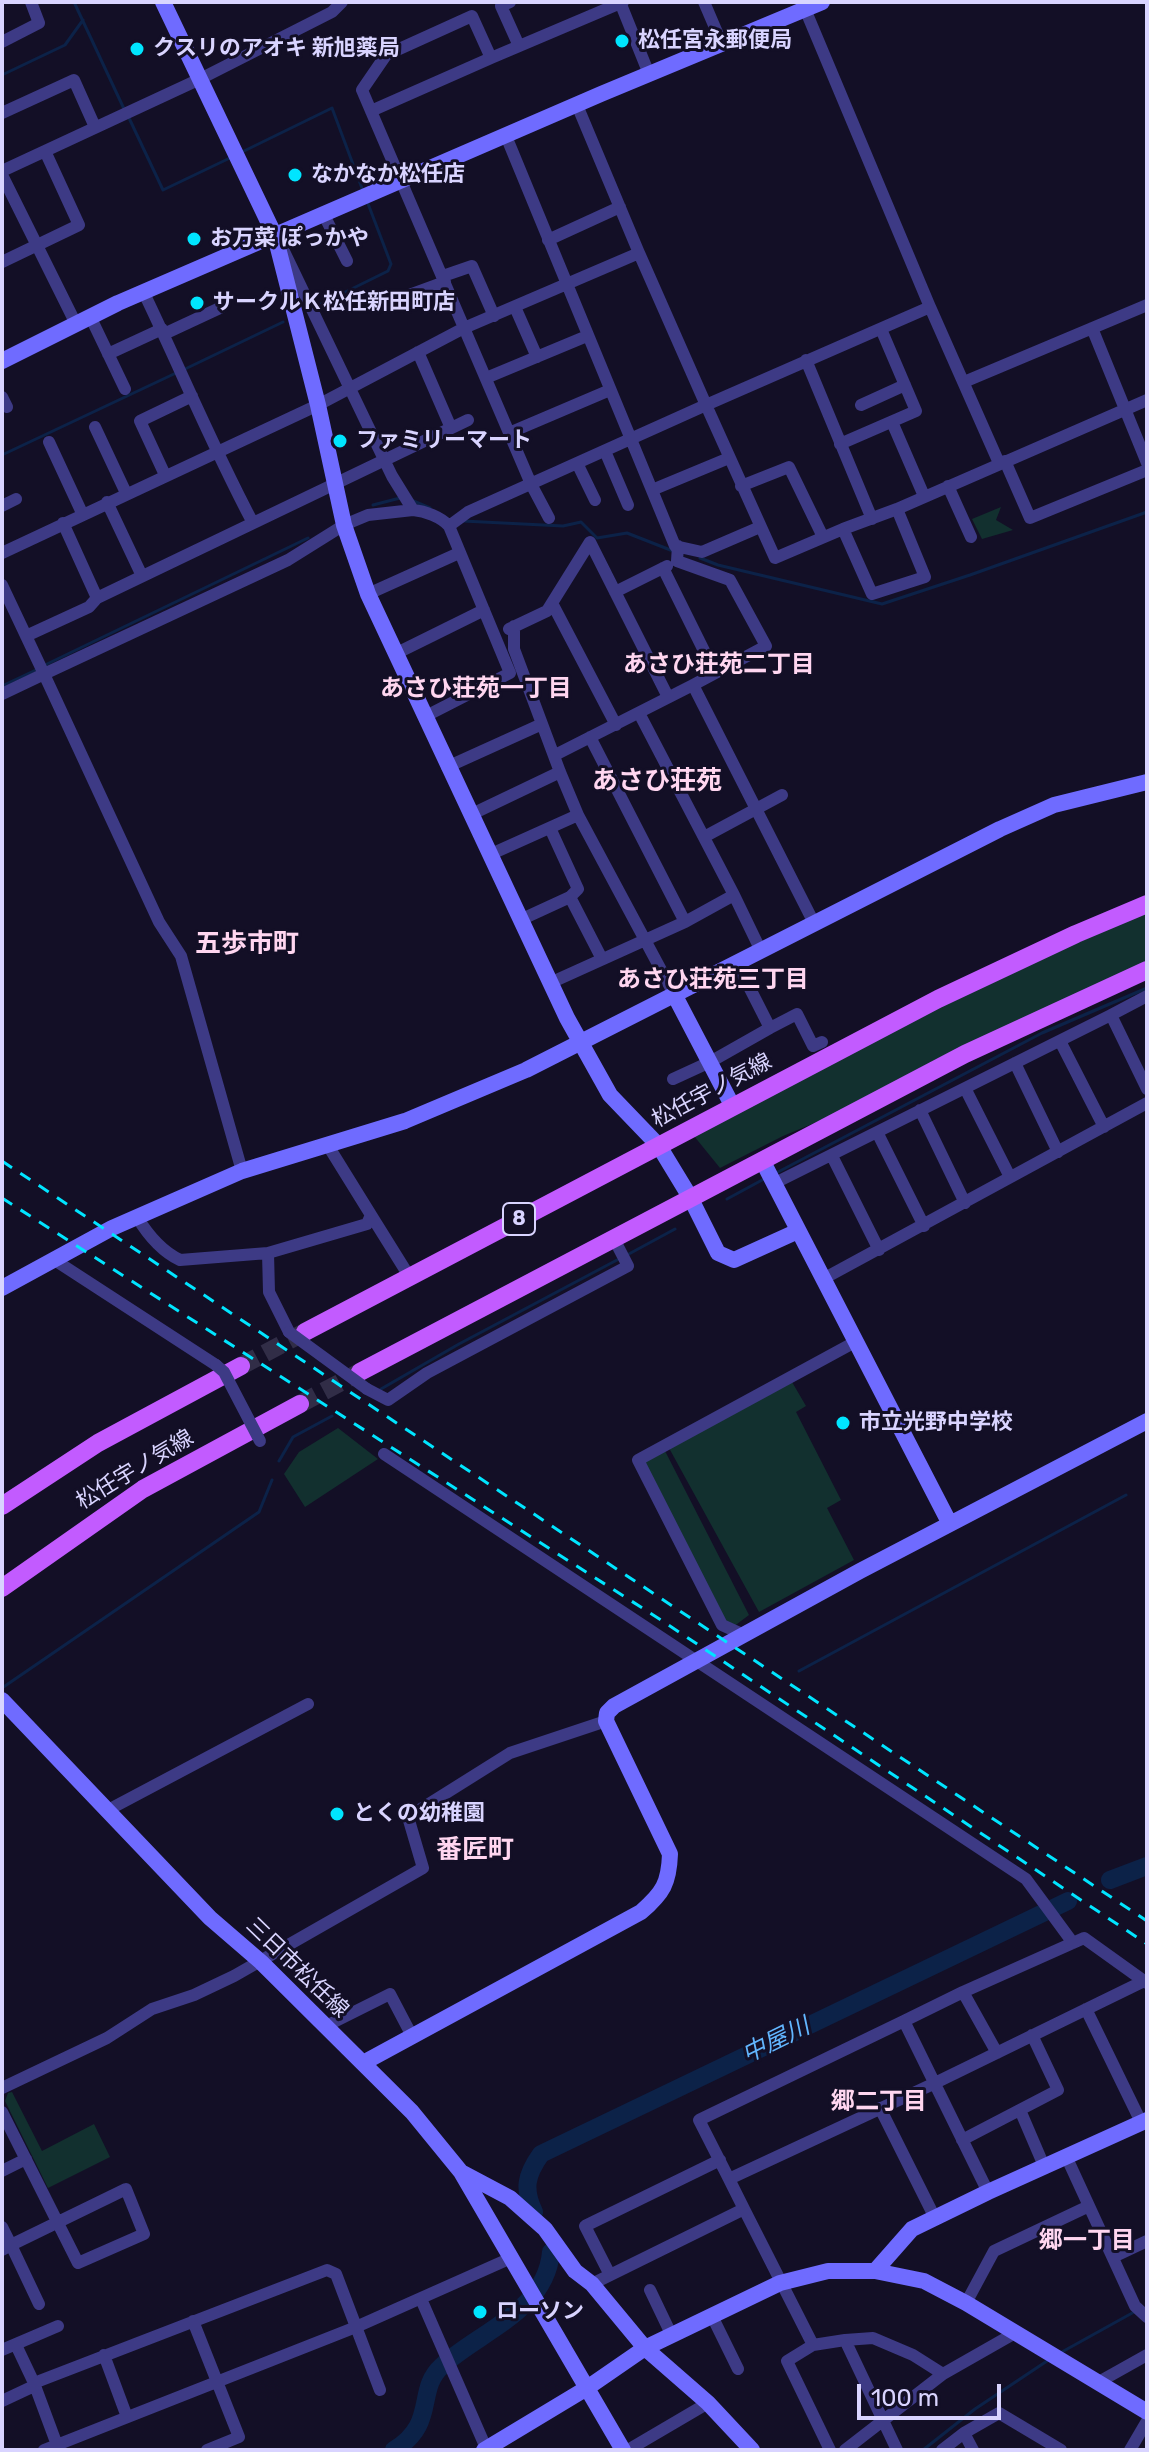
<!DOCTYPE html>
<html>
<head>
<meta charset="utf-8">
<style>
	body { margin:0 }
	#map { position:relative; width:1149px; height:2452px; overflow:hidden; background:#130f26; font-family:Rubik,sans-serif }
	canvas { display:block }
	.frame { position:absolute; inset:0; border:4px solid #d9d4ff; pointer-events:none }
	.scale { position:absolute; left:857px; top:2384px; width:144px; height:36px; box-sizing:border-box; border:4px solid #d9d4ff; border-top:0; padding-left:10px; font-size:24px; line-height:28px; white-space:nowrap; color:#d9d4ff; -webkit-text-stroke:6px #130f26; paint-order:stroke }
</style>
</head>
<body>
<div id="map">
<canvas width="1149" height="2452"></canvas>
<div class="frame"></div>
<div class="scale">100 m</div>
</div>
<script>
const context = document.querySelector('canvas').getContext('2d');
context.lineJoin = 'round';
function fill(path, color) {
  context.fillStyle = color;
  context.fill(path, 'evenodd');
}
function stroke(path, color, width, dash) {
  context.strokeStyle = color;
  context.lineWidth = width;
  context.lineCap = dash ? 'butt' : 'round';
  context.setLineDash(dash || []);
  context.stroke(path);
}
function write(font, color, halo, rows, align = 'center') {
  context.font = font + ' Rubik,"Noto Sans JP",sans-serif';
  context.lineWidth = 6;
  context.setLineDash([]);
  context.textBaseline = 'middle';
  context.strokeStyle = halo;
  context.fillStyle = color;
  for (const [text, x, y, turn = 0] of rows) {
    context.save();
    context.translate(x, y);
    context.rotate((+turn || 0) * Math.PI / 180);
    context.textAlign = isNaN(turn) ? turn : align;
    if (halo) context.strokeText(text, 0, 0);
    context.fillText(text, 0, 0);
    context.restore();
  }
}
const green = new Path2D(`
	M1001,507L996,520L1013,530L982,539L972,519Z
	M1147,912V961L939,1058L824,1119L783,1136L720,1168L694,1136L897,1027L1022,967Z
	M792,1382L806,1406L796,1412L841,1500L827,1508L854,1560L759,1612L669,1448Z
	M338,1428L378,1459L305,1507L284,1474L299,1452Z
	M664,1449L749,1615L733,1627L724,1620L643,1459Z
	M12,2092L42,2151L94,2124L110,2157L48,2188L5,2101L8,2093Z`);
const stream = new Path2D(`
	M74,2L125,111
	M2,75L65,45L83,20
	M129,118L163,190L232,157
	M242,152L332,108L363,191
	M317,306L388,271L391,264L367,201
	M183,370L283,322
	M2,455L176,373
	M411,500L430,508
	M373,505L400,498
	M463,521L563,526L581,522L597,538L627,533L673,551
	M700,558L718,565L882,604L970,575L1147,512
	M45,665L308,538
	M2,686L38,669
	M778,1172L1042,1033L1147,988
	M727,1199L764,1179
	M627,1255L675,1229
	M381,1389L459,1344L617,1260
	M279,1461L293,1437L332,1416
	M799,1671L1126,1495
	M2,1688L259,1512L272,1480
	M1060,2353L1134,2312
	M923,2450L975,2409L1050,2359`);
const river = new Path2D(`
	M1110,1880L1147,1866
	M534,2212C523,2189 526,2175 541,2154L1068,1901
	M394,2450C438,2423 415,2390 442,2366C479,2332 546,2311 551,2252`);
const primaryTunnel = new Path2D(`
	M241,1366L305,1332
	M300,1404L360,1372`);
const street = new Path2D(`
	M510,2L501,6L519,46
	M620,2L649,74
	M704,2L722,44
	M805,9L930,307
	M2,42L39,23L31,2
	M491,58L623,2
	M577,105L639,253
	M371,111L491,58L472,16L386,55L362,90L531,484L549,518
	M2,113L74,80L95,127
	M506,136L675,546L702,552L760,527
	M2,171L200,79L332,12L342,2
	M2,175L76,324
	M324,215L347,261
	M548,240L620,207
	M281,245L392,476L413,510C425,511 441,517 449,526L510,673L424,717
	M2,262L79,225L45,151
	M443,276L472,266L494,316
	M144,293C181,370 213,448 253,523
	M404,297L445,282
	M515,307L537,357
	M90,316L125,389
	M1092,328L1147,463
	M164,334L222,307
	M418,352L451,428
	M108,354L162,329
	M806,360L872,519
	M486,378L587,336
	M964,382L1147,305
	M2,397L7,407
	M861,405L905,385
	M892,422L924,496
	M95,427L126,493
	M509,433L610,390
	M49,442L82,513
	M840,444L916,411L881,329
	M605,451L628,505
	M1005,461L1030,518L1147,470
	M577,463L595,500
	M165,475L140,421L192,396
	M741,486L789,467L823,537
	M948,486L971,537
	M652,490L729,458
	M107,502L142,576
	M2,506L16,499
	M63,523L97,598L468,420
	M449,526L468,512L706,405L775,558L843,529L872,594L925,577L897,509L1147,400
	M843,529L897,509
	M678,546L677,561L730,580L766,646L693,685
	M2,553L318,405L464,328L639,253L706,405L930,307L999,463
	M663,568L715,673
	M2,585L44,674L2,694
	M615,592L667,566
	M368,594L459,553
	M552,603L616,725
	M514,626V649L560,772L578,815L675,996
	M509,629L547,611L590,542L668,697
	M26,636L89,607L97,598
	M395,654L484,610
	M590,737L685,922
	M555,755L693,685L814,923
	M447,767L542,724
	M470,815L560,772
	M704,837L782,795
	M489,855L578,815
	M734,895L761,951
	M570,897L602,959
	M520,920L570,897L578,889L550,828
	M550,983L685,922L734,895L639,713
	M1111,1015L1147,996
	M770,1028L797,1014L813,1046L822,1042
	M1060,1041L1104,1127
	M1015,1063L1058,1152
	M673,1079L710,1062L770,1028L737,963
	M965,1088L1010,1177
	M920,1110L965,1203
	M877,1132L924,1226
	M832,1156L879,1250
	M242,1171L181,956L159,922L44,674L288,560L344,525L368,515L413,510
	M773,1184L1111,1015L1147,1089
	M371,1215L409,1276
	M137,1217C148,1235 161,1251 180,1260L268,1253L367,1224L371,1215L327,1144
	M268,1253L269,1292L289,1332
	M56,1261L216,1365
	M823,1279L1147,1103
	M367,1389L388,1400L427,1373L628,1266L613,1237
	M384,1454L1026,1879L1073,1943
	M744,1635L722,1625L638,1460L855,1342
	M108,1810L308,1704
	M963,1992L904,2021L988,2192
	M1086,2009L1141,2122
	M326,2026L390,1994L412,2036
	M997,2053L963,1992L1084,1938L1144,1981
	M2,2088L107,2038L152,2009L194,1995L234,1976L423,1868L408,1817L510,1753L606,1721
	M880,2108L935,2218
	M1020,2110L1044,2166
	M2,2112L78,2263L144,2234L126,2189L11,2245L39,2304
	M962,2140L1058,2090L1032,2035
	M1066,2156L1135,2306L1147,2317
	M2,2171L26,2159
	M729,2179L699,2120L904,2021
	M744,2209L729,2179L933,2084L1144,1981L1147,1983
	M2,2227L11,2245L2,2250
	M1113,2257L1147,2241
	M610,2275L585,2226L720,2160
	M592,2284L744,2209L813,2345
	M650,2290L672,2336
	M421,2299L486,2448
	M966,2303L994,2251L1089,2206
	M712,2316L738,2369
	M193,2321L239,2437L207,2450
	M16,2345L34,2383
	M2,2350L58,2326
	M104,2355L127,2417
	M943,2374L1015,2333
	M1097,2383L1147,2355
	M2,2401L34,2386
	M964,2433L973,2450
	M57,2445L34,2383L327,2270L336,2274L380,2390
	M44,2450L356,2327L511,2258
	M628,2450L708,2403
	M830,2450L787,2361L813,2345L845,2340L897,2450
	M845,2450L943,2374L913,2355L873,2338L845,2340
	M942,2450L964,2433L999,2413L1061,2450
	M1130,2450L1147,2421`);
const secondary = new Path2D(`
	M163,2L275,236L318,405L344,525L368,594L567,1018L610,1095L659,1146L690,1197L718,1253L734,1260L798,1231
	M2,361L118,303L601,94L822,2
	M675,996L733,1107
	M762,1160L950,1524
	M2,1288L112,1228L242,1171L405,1121L526,1070L1000,829L1054,805L1147,782
	M2,1700L210,1918L261,1962L412,2112L461,2172L623,2450
	M363,2063L641,1912C663,1893 669,1883 670,1854L606,1721L607,1713L614,1706L860,1571L1147,1421
	M461,2172L510,2198L545,2229L575,2271L592,2284L645,2348L708,2403L752,2450
	M875,2271L912,2229L988,2192L1147,2120
	M484,2450L587,2388L645,2348L780,2283L828,2271H875L924,2281L966,2303L1147,2412`);
const primary = new Path2D(`
	M305,1332L938,999L1076,934L1147,904
	M360,1372L965,1054L1147,970
	M2,1506L98,1443L241,1366
	M2,1588L143,1489L300,1404`);
const rail = new Path2D(`
	M2,1161L1147,1921
	M2,1198L661,1620L1147,1944`);
const streetBridge = new Path2D(`
	M289,1332L367,1389
	M216,1365L224,1372L260,1441`);
const markers = [
	[622,41,8,"#00e5ff"],
	[137,49,8,"#00e5ff"],
	[295,175,8,"#00e5ff"],
	[194,239,8,"#00e5ff"],
	[197,303,8,"#00e5ff"],
	[340,441,8,"#00e5ff"],
	[843,1423,8,"#00e5ff"],
	[337,1814,8,"#00e5ff"],
	[480,2312,8,"#00e5ff"]
];
const shields = [
	[519,1219,32]
];
const shieldNames = [
	["8",519,1219]
];
const poiNames = [
	["松任宮永郵便局",638,41],
	["クスリのアオキ 新旭薬局",153,49],
	["なかなか松任店",311,175],
	["お万菜 ぽっかや",210,239],
	["サークルＫ松任新田町店",213,303],
	["ファミリーマート",356,441],
	["市立光野中学校",859,1423],
	["とくの幼稚園",353,1814],
	["ローソン",496,2312]
];
const streetNames = [
	["松任宇ノ気線",712,1091,-28],
	["松任宇ノ気線",135,1470,-31],
	["三日市松任線",297,1968,44]
];
const neighbourhoodNames = [
	["あさひ荘苑二丁目",719,665],
	["あさひ荘苑一丁目",476,689],
	["あさひ荘苑三丁目",713,980],
	["郷二丁目",879,2102],
	["郷一丁目",1087,2241]
];
const waterNames = [
	["中屋川",776,2041,-26]
];
const quarterNames = [
	["あさひ荘苑",657,781],
	["五歩市町",247,944],
	["番匠町",475,1850]
];
fill(green, '#12302f');
stroke(stream, '#0c2248', 3);
stroke(river, '#0c2248', 18);
stroke(primaryTunnel, '#312d47', 18, [18, 9]);
stroke(street, '#3d3a85', 12);
stroke(secondary, '#6f6bff', 16);
stroke(primary, '#c25bff', 18);
stroke(rail, '#00e5ff', 3, [12, 10]);
stroke(streetBridge, '#3d3a85', 12);
for (const [x, y, r, color] of markers) {
  const dot = new Path2D();
  dot.arc(x, y, r, 0, 2 * Math.PI);
  context.fillStyle = color;
  context.fill(dot);
  stroke(dot, '#130f26', 3);
}
for (const [x, y, w] of shields) {
  const box = new Path2D();
  box.roundRect(x - w / 2, y - 16, w, 32, 6);
  context.fillStyle = '#130f26';
  context.fill(box);
  stroke(box, '#d9d4ff', 2);
}
write('bold 20px', '#d9d4ff', null, shieldNames);
write('bold 22px', '#d9d4ff', '#130f26', poiNames, 'left');
write('22px', '#d9d4ff', '#130f26', streetNames);
write('bold 24px', '#ffd6f0', '#130f26', neighbourhoodNames);
write('italic 24px', '#62b6ff', '#130f26', waterNames);
write('bold 26px', '#ffd6f0', '#130f26', quarterNames);
</script>
</body>
</html>
